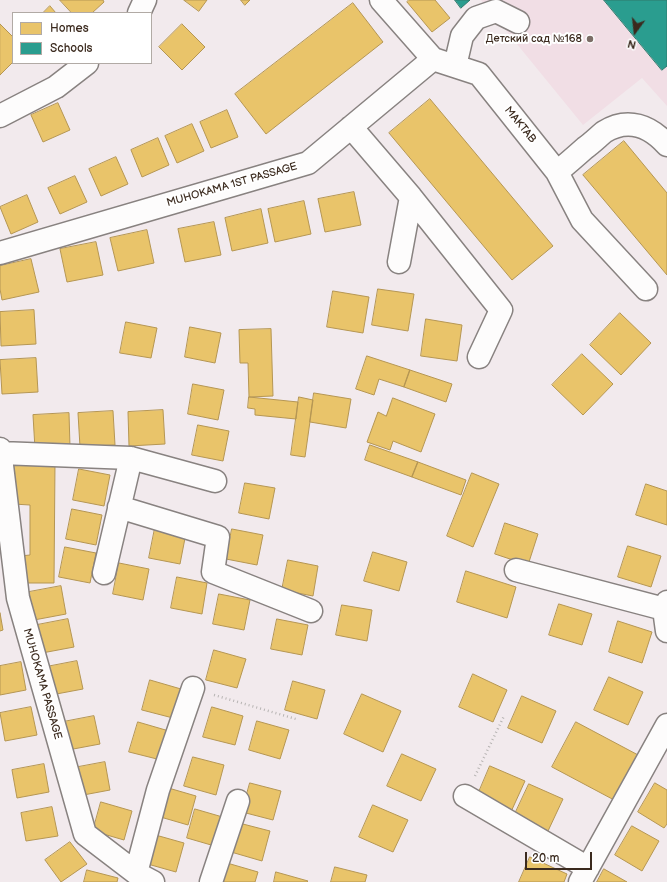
<!DOCTYPE html>
<html>
<head>
<meta charset="utf-8">
<style>
	body { margin:0 }
	#map { position:relative; width:667px; height:882px; overflow:hidden; background:#f2eaed; font-family:"Balsamiq Sans",sans-serif }
	canvas { display:block }
	.legend { position:absolute; left:12px; top:12px; width:140px; height:52px; box-sizing:border-box; background:#fff; border:1px solid #b1aaa5; margin:0; padding:5px 7px; list-style:none; font-size:12px; color:#3b2a1e }
	.legend li { display:flex; align-items:center; gap:8px; height:20px }
	.legend b { width:20px; border:1px solid #b1aaa5 }
	.north { position:absolute; left:615px; top:12px; width:40px; height:40px; -webkit-text-stroke:3px #fff; paint-order:stroke; rotate:195deg; font-size:11px; font-weight:700; line-height:16px; text-align:center; color:#3b2a1e }
	.north::after { content:''; display:block; margin:auto; width:14px; height:18px; background:#3b2a1e; clip-path:polygon(50% 0,100% 100%,50% 72%,0 100%) }
	.scale { position:absolute; left:525px; top:852px; width:67px; height:18px; box-sizing:border-box; border:2px solid #3b2a1e; border-top:0; padding-left:5px; font-size:12px; line-height:14px; white-space:nowrap; color:#3b2a1e; -webkit-text-stroke:3px #fff; paint-order:stroke }
</style>
</head>
<body>
<div id="map">
<canvas width="667" height="882"></canvas>
<ul class="legend">
<li><b style="height:11px;background:#e9c46a"></b>Homes</li>
<li><b style="height:11px;background:#2a9d8f"></b>Schools</li>
</ul>
<div class="north">N</div>
<div class="scale">20 m</div>
</div>
<script>
const context = document.querySelector('canvas').getContext('2d');
context.lineJoin = 'round';
function fill(path, color) {
  context.fillStyle = color;
  context.fill(path, 'evenodd');
}
function stroke(path, color, width, dash) {
  context.strokeStyle = color;
  context.lineWidth = width;
  context.lineCap = dash ? 'butt' : 'round';
  context.setLineDash(dash || []);
  context.stroke(path);
}
function write(font, color, halo, rows, align = 'center') {
  context.font = font + ' "Balsamiq Sans",sans-serif';
  context.lineWidth = 4;
  context.setLineDash([]);
  context.textBaseline = 'middle';
  context.strokeStyle = halo;
  context.fillStyle = color;
  for (const [text, x, y, turn = 0] of rows) {
    context.save();
    context.translate(x, y);
    context.rotate((+turn || 0) * Math.PI / 180);
    context.textAlign = isNaN(turn) ? turn : align;
    if (halo) context.strokeText(text, 0, 0);
    context.fillText(text, 0, 0);
    context.restore();
  }
}
const built = new Path2D(`
	M481,0H667V106L642,78L583,125Z`);
const homes = new Path2D(`
	M60,0H103L104,2L92,13H72Z
	M184,0H207L199,11Z
	M241,0H250L245,5Z
	M409,0H435L450,18L432,32L407,2Z
	M353,3L383,42L266,134L235,94Z
	M50,6L56,13H43Z
	M0,24L13,37V62L0,75Z
	M182,24L205,47L182,70L159,47Z
	M430,99L553,246L512,280L389,133Z
	M58,103L70,130L43,142L31,115Z
	M227,110L238,137L211,148L200,122Z
	M192,124L204,151L177,163L165,136Z
	M158,138L169,165L142,177L131,150Z
	M624,141L667,193V275L583,175Z
	M116,157L128,184L101,196L89,169Z
	M75,176L87,202L60,214L48,188Z
	M354,192L361,225L325,232L318,199Z
	M27,195L38,222L11,234L0,207Z
	M304,201L311,234L275,242L268,209Z
	M261,209L268,243L232,251L225,218Z
	M214,222L221,255L185,262L178,229Z
	M147,230L154,263L118,271L110,238Z
	M96,242L103,275L67,282L60,249Z
	M31,259L39,292L2,300L0,289V266Z
	M378,289L414,294L408,331L372,325Z
	M333,291L369,297L363,333L327,327Z
	M34,310L36,344L1,346L0,312Z
	M620,313L651,343L621,375L590,345Z
	M426,319L462,325L457,361L421,356Z
	M126,322L157,328L151,358L120,353Z
	M190,327L221,333L215,363L185,357Z
	M271,329L273,396L249,397L248,363H240L239,330Z
	M582,354L613,384L583,415L552,385Z
	M367,356L410,370L404,387L379,379L374,395L356,389Z
	M36,358L38,392L2,394L0,360Z
	M410,370L452,384L446,402L404,387Z
	M193,384L224,390L218,420L188,414Z
	M314,393L351,399L346,428L310,422Z
	M249,397L298,402L296,419L255,415V409L248,408Z
	M299,397L313,400L305,457L291,455Z
	M393,398L435,414L421,452L393,441L390,450L367,442L378,412L386,416Z
	M163,410L165,444L129,446L128,412Z
	M113,411L115,445L80,447L78,413Z
	M69,413L70,447L35,449L33,415Z
	M198,425L229,431L223,461L192,455Z
	M370,445L418,462L412,477L365,460Z
	M418,462L466,480L461,495L412,477Z
	M55,463L54,583H21L20,556L30,555V505L13,504L10,464Z
	M79,469L110,475L104,506L73,500Z
	M472,473L499,484L473,547L447,536Z
	M245,483L275,488L269,519L239,513Z
	M646,484L667,491V525L636,515Z
	M72,509L102,515L96,545L66,539Z
	M505,523L538,534L528,565L495,554Z
	M155,528L186,533L180,564L149,558Z
	M232,529L263,535L257,565L226,559Z
	M628,546L661,556L651,587L618,577Z
	M65,547L96,553L90,583L59,577Z
	M373,552L407,562L399,591L364,581Z
	M288,560L318,566L313,596L282,590Z
	M119,563L149,569L143,600L113,594Z
	M466,571L516,587L507,618L457,602Z
	M177,577L207,583L202,614L171,608Z
	M61,586L66,614L34,620L29,592Z
	M219,594L250,600L244,630L213,624Z
	M559,604L592,614L582,645L549,635Z
	M342,605L372,610L367,641L336,635Z
	M0,613L3,630L0,631Z
	M68,619L74,647L42,653L37,625Z
	M277,619L308,625L302,655L271,649Z
	M618,621L652,632L642,663L609,652Z
	M214,650L246,659L237,688L206,680Z
	M77,661L83,689L51,695L46,667Z
	M21,662L26,690L0,695V666Z
	M473,674L507,690L493,722L459,707Z
	M609,677L643,692L628,725L594,710Z
	M150,680L181,689L173,718L142,710Z
	M293,681L325,690L317,719L285,710Z
	M362,694L401,711L383,752L344,734Z
	M522,696L556,711L542,743L508,728Z
	M31,707L37,735L5,741L0,713Z
	M212,707L243,716L235,745L203,737Z
	M94,716L100,744L68,750L63,722Z
	M257,721L289,730L280,759L249,750Z
	M138,722L169,731L161,760L129,752Z
	M576,722L640,756L616,801L552,767Z
	M402,754L436,769L421,801L387,786Z
	M193,757L224,765L216,795L184,786Z
	M105,762L110,790L78,796L73,768Z
	M44,764L49,792L17,798L12,770Z
	M490,766L525,781L510,814L476,799Z
	M250,783L281,791L273,820L242,812Z
	M655,783L667,790V824L664,828L638,812Z
	M529,784L563,799L548,831L514,816Z
	M165,787L196,796L188,825L157,816Z
	M101,802L132,811L124,840L93,831Z
	M373,805L408,820L393,852L359,837Z
	M52,807L58,836L26,841L21,813Z
	M195,809L226,818L218,847L187,838Z
	M239,823L270,831L262,861L231,852Z
	M632,826L659,841L642,871L615,855Z
	M152,834L184,843L176,872L144,863Z
	M70,842L87,864L61,882L45,860Z
	M530,857L567,874L564,882H519Z
	M227,863L258,872L255,882H221Z
	M335,867L367,875L365,882H331Z
	M604,869L627,882H597Z
	M87,870L118,878L117,882H84Z
	M276,872L308,881L307,882H274Z`);
const schools = new Path2D(`
	M455,0H470L461,8Z
	M604,0H667V66L662,70Z`);
const path = new Path2D(`
	M214,695L296,719
	M475,776L504,716`);
const minor = new Path2D(`
	M381,0L433,59L479,74L557,172C567,164 576,156 585,148C592,143 598,137 604,132C628,117 650,126 667,145
	M139,13L145,0
	M455,66L462,36L476,18L496,11L518,22
	M0,116L56,87L87,63
	M351,127L411,197L399,262
	M557,172L582,220L646,289
	M411,197L501,310L479,357
	M0,253L308,163L433,59
	M0,449L18,598L85,834L136,873L153,882
	M0,453L131,458L215,481
	M119,507L218,537L213,572L311,611
	M516,570L664,609
	M104,573L131,458
	M667,602L664,609L667,631
	M465,796L588,868
	M136,873L158,790L193,688
	M211,882L238,801
	M580,882L667,725`);
const markers = [
	[590,39,4,"#7b6d66"]
];
const poiNames = [
	["Детский сад №168",582,39]
];
const streetNames = [
	["MAKTAB",520,125,51],
	["MUHOKAMA 1ST PASSAGE",232,185,-16],
	["MUHOKAMA PASSAGE",42,684,74]
];
fill(built, '#f1dee5');
fill(homes, '#e9c46a');
stroke(homes, '#b59653', 1);
fill(schools, '#2a9d8f');
stroke(schools, '#2f7a6d', 1);
stroke(minor, '#888280', 25);
stroke(path, '#b7b4b3', 2.5, [1, 3]);
stroke(minor, '#fdfcfc', 22);
for (const [x, y, r, color] of markers) {
  const dot = new Path2D();
  dot.arc(x, y, r, 0, 2 * Math.PI);
  context.fillStyle = color;
  context.fill(dot);
  stroke(dot, '#fff', 1.5);
}
write('11px', '#3b2a1e', '#fff', poiNames, 'right');
write('11px', '#3b2a1e', '#fff', streetNames);
</script>
</body>
</html>
